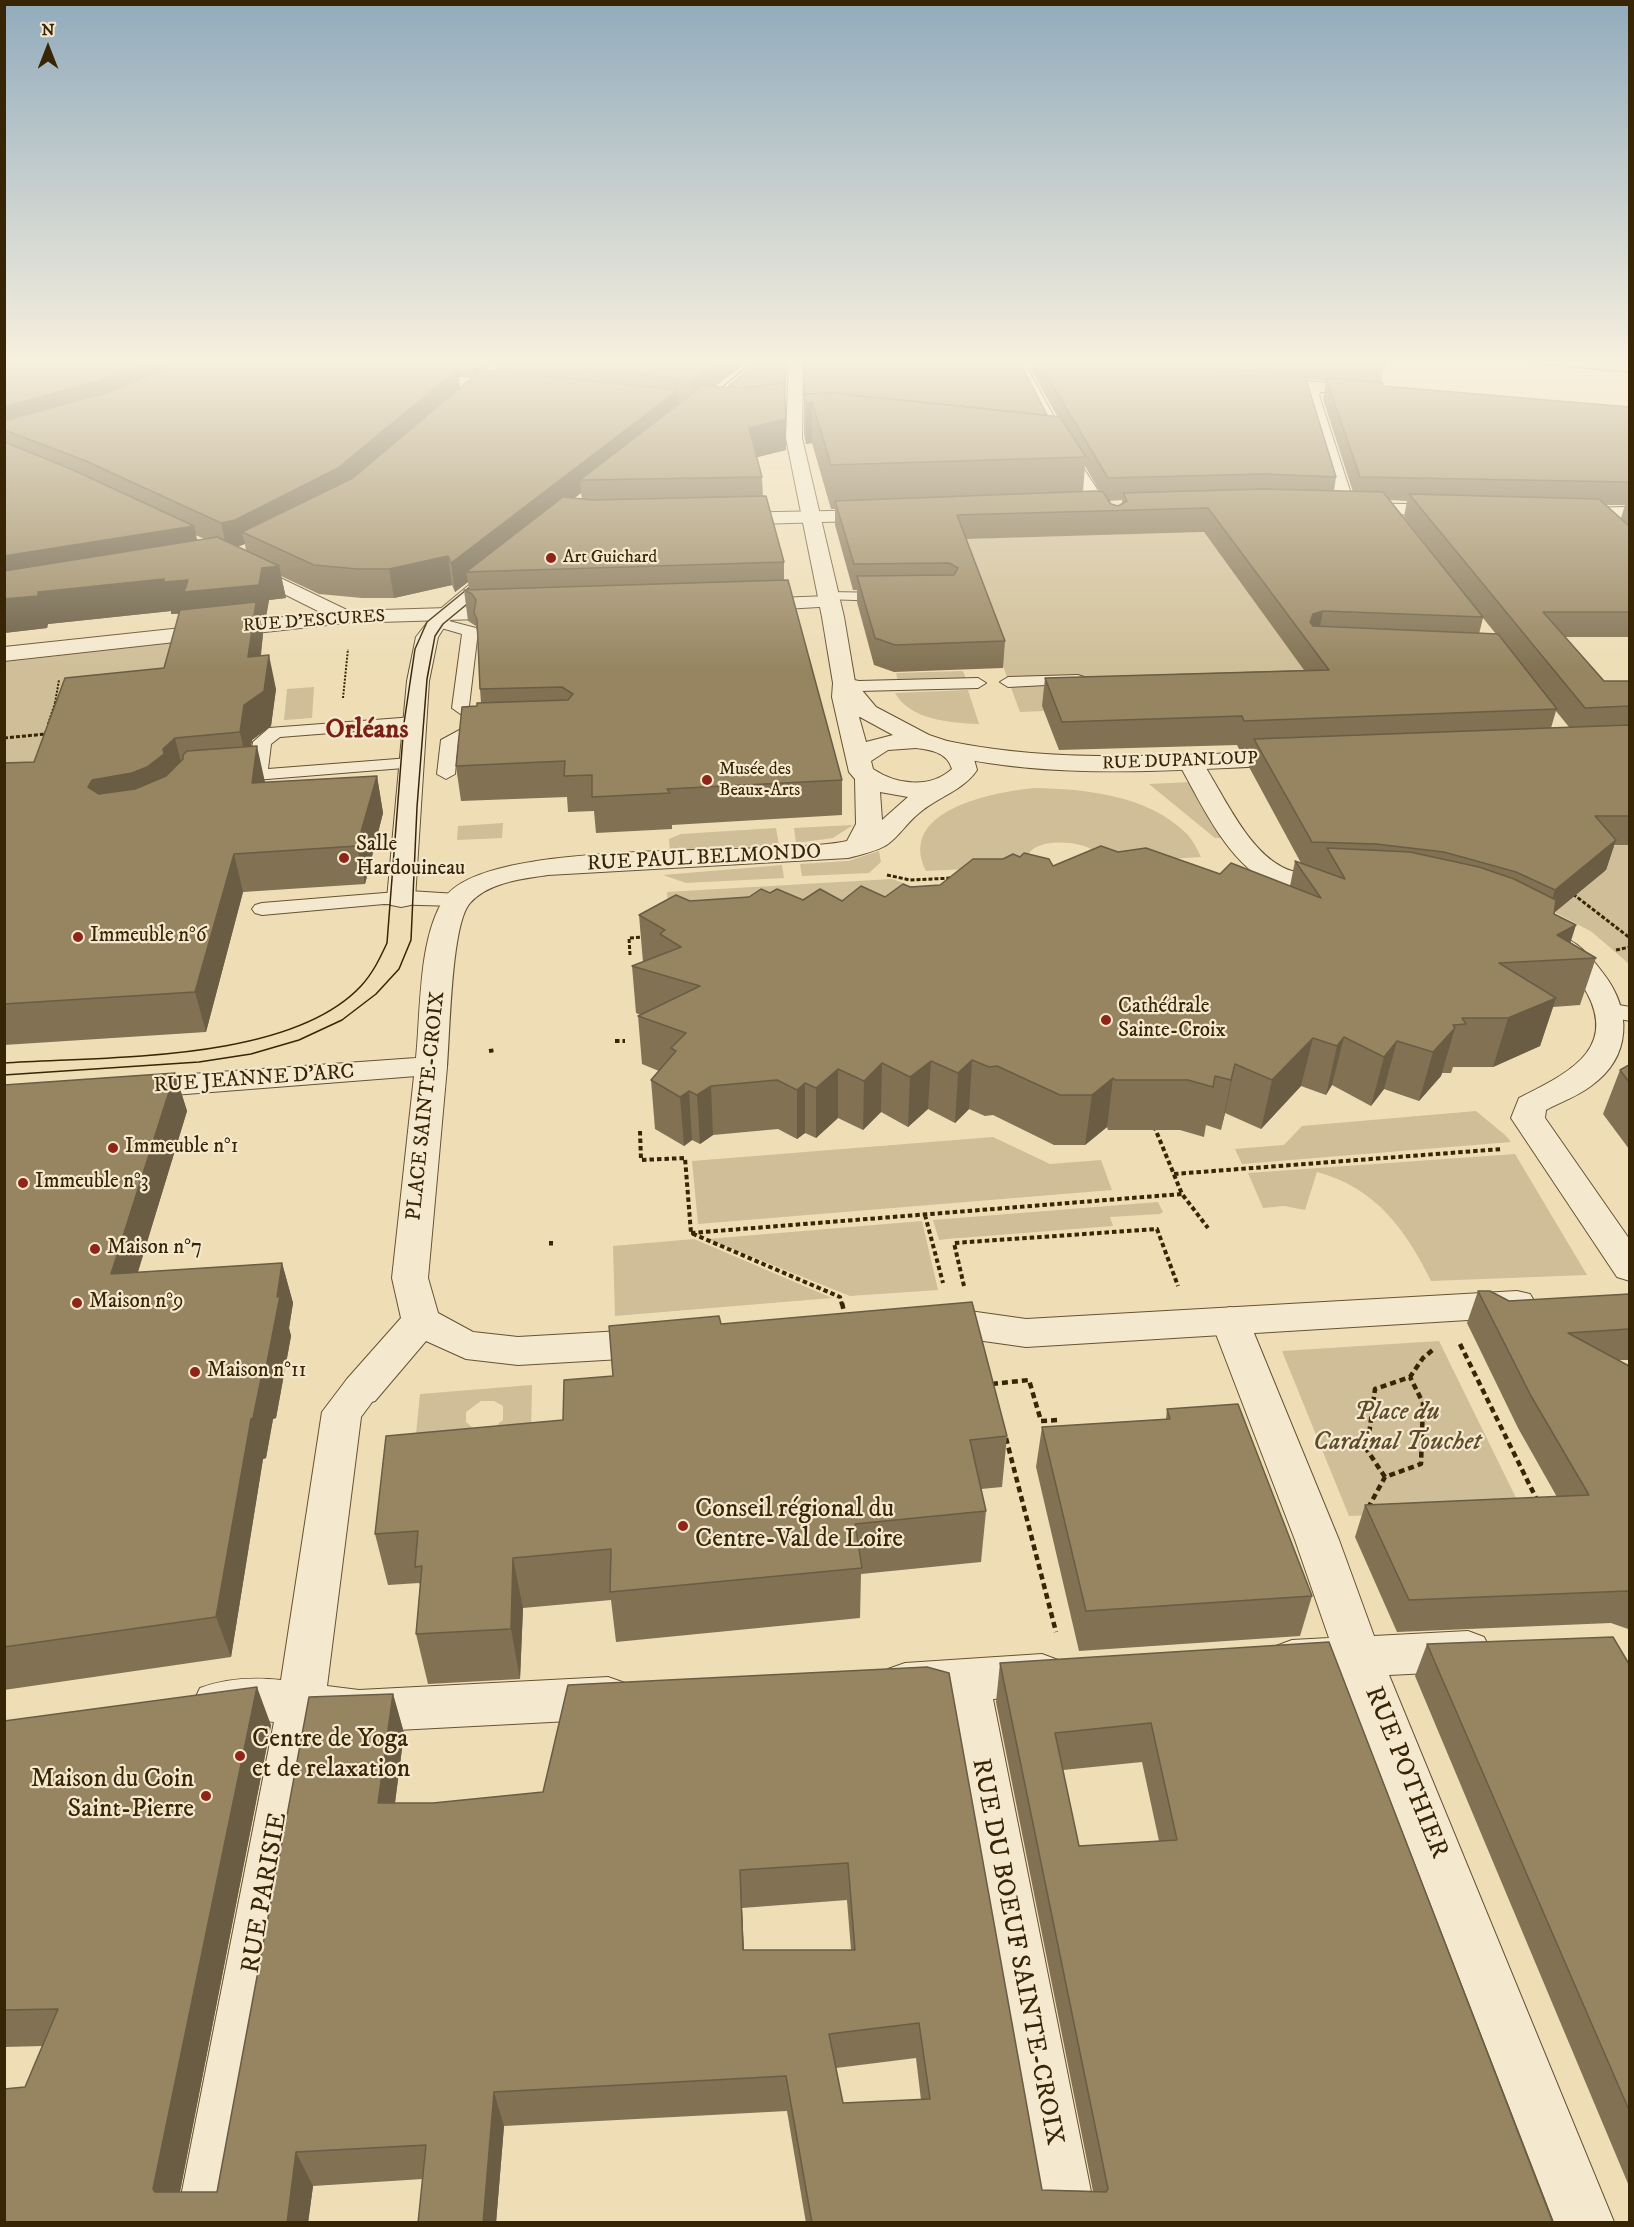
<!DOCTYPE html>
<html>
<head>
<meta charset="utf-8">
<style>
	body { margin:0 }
	#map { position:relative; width:1634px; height:2227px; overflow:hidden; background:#eeddb5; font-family:"IM FELL DW Pica",serif }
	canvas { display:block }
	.frame { position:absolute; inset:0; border:6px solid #382505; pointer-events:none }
	.north { position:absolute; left:18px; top:18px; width:60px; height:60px; -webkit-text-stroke:4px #f4e9cf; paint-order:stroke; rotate:0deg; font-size:16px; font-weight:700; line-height:24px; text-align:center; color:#382505 }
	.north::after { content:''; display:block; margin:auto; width:21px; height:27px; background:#382505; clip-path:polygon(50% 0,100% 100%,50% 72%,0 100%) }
</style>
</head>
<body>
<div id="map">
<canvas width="1634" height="2227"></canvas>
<div class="frame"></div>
<div class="north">N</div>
</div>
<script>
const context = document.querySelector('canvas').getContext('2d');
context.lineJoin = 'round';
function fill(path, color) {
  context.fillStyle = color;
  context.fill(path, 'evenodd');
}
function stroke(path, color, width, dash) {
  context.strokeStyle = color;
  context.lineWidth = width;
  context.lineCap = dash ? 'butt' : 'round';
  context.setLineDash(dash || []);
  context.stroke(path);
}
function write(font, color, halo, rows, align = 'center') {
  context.font = font + ' "IM FELL DW Pica",serif';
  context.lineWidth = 4.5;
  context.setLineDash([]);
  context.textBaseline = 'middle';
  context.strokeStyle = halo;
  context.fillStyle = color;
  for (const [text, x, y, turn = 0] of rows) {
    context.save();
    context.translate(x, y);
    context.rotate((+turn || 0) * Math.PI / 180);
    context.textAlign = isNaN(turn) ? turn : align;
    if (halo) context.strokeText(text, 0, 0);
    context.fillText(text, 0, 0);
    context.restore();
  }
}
const green = new Path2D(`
	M1204,532L1312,678L1042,706L1044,711L1020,712L956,539Z
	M187,641L175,699L5,800V662Z
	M963,671L966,679L898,682L896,673Z
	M314,687L312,718L284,720L287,689Z
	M968,690L979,724C951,723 910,720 895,693Z
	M1192,782L1226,838H1215L1149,784Z
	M1034,788C1086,789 1147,795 1186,833C1193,840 1197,849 1201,857L1104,863C1101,859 1098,854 1094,851C1079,839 1021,836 1027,866L926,871C896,810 994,792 1034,788Z
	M503,823L502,838L457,840L458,826Z
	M853,825L833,838L796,843L794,828Z
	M776,828L779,845L670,851L669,839L681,834Z
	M1629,845V964L1592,932L1494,880L1607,871L1585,846Z
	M879,851L881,862L869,873L802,876L800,864L848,861Z
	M782,865L784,878L686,883L663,875Z
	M892,879L925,891L670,931L667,892Z
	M1476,1111L1505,1135L1511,1142L1242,1164L1235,1149L1284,1145L1302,1126Z
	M993,1137L1050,1164L1101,1160L1112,1190L698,1224L692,1161Z
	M1515,1154L1587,1275L1431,1281C1406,1230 1375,1187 1317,1172L1305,1210L1284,1206L1263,1208L1248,1173Z
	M1158,1202L1163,1212L1160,1214L1110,1217L1113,1226L947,1239L939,1240L933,1220Z
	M922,1221L938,1290L850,1296L708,1239Z
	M694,1239L832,1298L615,1316L613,1246Z
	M1439,1341L1521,1508L1349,1516L1282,1351Z
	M532,1385L531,1434L415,1444L420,1394ZM481,1401H494L503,1406V1420L493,1428L474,1429L466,1422V1412Z`);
const pathFar3 = new Path2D(`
	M343,698L348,649
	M55,703L59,680
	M48,724L55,703L61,702`);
const pathFar2 = new Path2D(`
	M4,738L46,734V731
	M887,875L910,880L953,878
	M1573,894L1630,938
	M1616,950L1630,947
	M630,955L629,938L645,937`);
const pathFar1 = new Path2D(`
	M615,1041H625
	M489,1051L496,1050
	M1154,1126L1182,1194L1208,1228
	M640,1131L641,1160L685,1158L691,1233L840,1297L842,1305
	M1174,1174L1502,1149
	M925,1215L943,1283
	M691,1233L1182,1194
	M551,1241V1248
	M964,1286L954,1243L1157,1229L1178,1286`);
const path = new Path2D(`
	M842,1303L844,1312
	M1460,1344L1538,1502
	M992,1384L1029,1380L1041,1421L1058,1420
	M1006,1438L1056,1632
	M1385,1477L1367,1450L1375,1389L1410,1377L1423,1358L1435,1348
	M1368,1508L1385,1477L1421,1464L1423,1403L1410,1377`);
const service = new Path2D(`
	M1563,359H1604L1611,362L1606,365L1568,362Z
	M828,592L888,593L895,597L888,601L823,599L821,596L823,593Z
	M440,614L445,616L449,621L476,628L478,631L469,706L481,713L482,724L494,725L497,729L494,733L476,735L458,743L455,774L446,779L437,774L441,740L465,727L466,718L452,708L462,634L438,627L432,619Z
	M1078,675L1084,677L1086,680L1084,683L1008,687L1000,682L1008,677Z
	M844,678L859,681L978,678L986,683L978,688L859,691L838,686L836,683L838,680Z
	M414,717L420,718L423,722L420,726L280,737L271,744L268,769L410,758L419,763L416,767L230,782L221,777L230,772L249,770L253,742L269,728Z
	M409,891L457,894L464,896L467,900L464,904L457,906L384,904L262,915L255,913L252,909L255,905L262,903Z
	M1608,1003L1630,1007V1021L1600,1015L1597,1010L1600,1005Z`);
const pedestrian = new Path2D(`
	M500,563L507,565L510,569L507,573L447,623L438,637L429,681L415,899L411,905L401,907L391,905L387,899L407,681L416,637L433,615L493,565Z
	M1190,755L1199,757C1223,792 1249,858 1292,871C1310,877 1330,874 1348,878L1352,884L1348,890C1334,893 1320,892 1306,890C1291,889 1275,885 1262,878C1225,857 1198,798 1178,762L1181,757Z
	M1557,935C1577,940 1591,957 1603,973C1632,1010 1632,1057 1591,1086C1578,1096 1561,1102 1546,1110L1545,1118L1630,1240V1281L1617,1277L1511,1118L1519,1098C1568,1073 1624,1048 1581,983C1570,968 1553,959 1543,944L1547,938Z
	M1230,1307L1243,1311L1249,1321L1339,1540L1374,1636L1468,1631L1484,1637L1491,1651L1484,1665L1468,1671L1389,1675L1614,2222H1554L1343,1678L1292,1680L1276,1674L1269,1660L1276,1646L1292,1640L1329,1638L1295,1540L1211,1321L1217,1311Z
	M361,1375L375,1379L381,1390L361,1417L327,1686L359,1690L608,1677L625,1683L632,1698L625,1713L608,1719L359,1732L321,1727L236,2222H176L274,1722C249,1718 225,1727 200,1718L193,1703L200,1688C227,1678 253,1677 281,1680L322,1412L347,1379Z
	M1042,1654L1058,1660L1065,1675L1058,1690L1042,1696L993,1699L1097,2222H1037L946,1702L905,1705L888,1699L882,1684L888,1669L905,1663Z`);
const minor = new Path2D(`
	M1023,359L1037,360L1029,371L1073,452L1104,500L1101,511L1094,513L1085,507L1086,500L1055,452L1013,371Z
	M1315,382L1323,387L1319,395L1354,503L1451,505L1460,511L1458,515L1352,514L1339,511L1303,395L1310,384Z
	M1630,507V519L1571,520L1562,514L1571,508Z
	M881,510L888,512L890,516L888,520L726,525L717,519L726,513Z
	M243,560L349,611L513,606L520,608L523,612L520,616L513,618L346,623L4,661V647L322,613L236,570L233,566L236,562Z
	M829,596L836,598L839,602L836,606L750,611L743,609L740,605L743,601L750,599Z
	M947,741C1061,765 1179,754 1295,751L1304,753L1307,758L1304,763L1295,765C1177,769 1054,782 938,753L935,748L938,743Z
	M431,1057L442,1060L447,1067L428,1278L438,1313L473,1332L518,1337L656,1329L670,1333L675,1343L670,1353L656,1357L518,1365L466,1359L426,1341L375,1401L361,1405L347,1401L341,1390L347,1379L401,1318L392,1278L415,1067L420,1060Z
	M1517,1291L1530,1294L1536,1304L1530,1314L1517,1317L1026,1347L934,1334L921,1330L915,1320L921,1310L934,1306L1026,1319Z`);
const tertiary = new Path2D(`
	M789,359H803L802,438L844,617L855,682L876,707L929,735L962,746L974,759L977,770C963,791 937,797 918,814C907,823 899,836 888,844C878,851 860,855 848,858L548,875C522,879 489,882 470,903C451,924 450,1034 447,1067L442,1074L135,1098L124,1095L119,1088L124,1081L135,1078L416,1058C421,1011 418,939 444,899C485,835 768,858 847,841L856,824L855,779L849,772L832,697L833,683L822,617L786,438ZM859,717H860L893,735L866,742ZM916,748C931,750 947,752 952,769C930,789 897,785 873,769L871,761L888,750ZM880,792L908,797L882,820Z`);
const primary = new Path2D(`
	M1012,359L1082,361L1084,364L1077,368L1019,363Z
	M1525,359H1576L1630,363V372L1532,363Z
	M1263,377L1369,387L1377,392L1369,397L1258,385L1255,382L1258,379Z`);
const tram = new Path2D(`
	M711,396L757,359
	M4,1063C105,1056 289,1063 361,986C373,973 380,958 387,943L404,723L415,649L427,622L482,577
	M4,1075L199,1062L251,1054L299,1040L342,1020L376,994L399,969L411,940L417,807L427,679L435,636L443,624L478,595`);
const wall = new Path2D(`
	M4,359H751L714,387L785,400L786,450L757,457L762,477L763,496L784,562V580L842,780V815L672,825V829L596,833L594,811L568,812L567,797L461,801L456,766L477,706L481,703L480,689L478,638L476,626L468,621L464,590H469L468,582L455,592L452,585L394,598H362L319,594L281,576L286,598L269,600L266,617H260L263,634L261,656L276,689L271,726L252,740L251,746L265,782L377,776L383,813L365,884L243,892L206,1032L4,1045V763L34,762L164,668L179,614H171V611L48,624L47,628L4,633ZM495,363L496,372L485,371ZM459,377L472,378L460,388ZM581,493L582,499L574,498ZM195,535L205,539L197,541ZM245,544L246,551L237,547L240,546Z
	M1033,359H1385L1381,383L1383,386L1629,407V637H1565L1604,681H1629V845H1614L1606,870L1554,913V914L1570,943L1596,958L1580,1005L1553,1007L1540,1046L1493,1067H1453L1451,1073H1442L1441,1076L1419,1101L1384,1089L1371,1106L1332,1085L1326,1095L1301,1086L1261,1129L1225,1113L1221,1130L1206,1125L1204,1137L1180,1130H1108L1107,1127L1085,1145H1054L993,1115L985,1116L969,1109L955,1123L928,1109L908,1127L881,1112L863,1130L838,1118L816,1138L805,1133L797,1139L778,1129L713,1135L700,1144L692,1140L684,1146L655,1129L651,1080L659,1071L642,1064L638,1016L641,1015L636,1013L632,966L643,962L639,915L690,901L749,897L770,893L803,900L842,901L885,897L910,887L940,885L1053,866L1118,852L1220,874L1290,886L1295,861L1301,863L1249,767L1252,749H1239L1237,745L1059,750L1042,706L1045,678L1304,670L1204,532L966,539L1005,641L1003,668L894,672L874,665L857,602V590H853L835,525V509H831L812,443L806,444L804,435V394L1057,416L1032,371ZM1306,379L1326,381L1323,399L1353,492L1334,491L1336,477ZM1085,466L1100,492H1083ZM1122,500V504L1118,506L1111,504L1109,501ZM1389,500L1407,501L1404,517L1447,572ZM1606,505H1625L1621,518ZM1483,618L1496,634H1479ZM1556,711L1569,727L1551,728Z
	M1629,1065V1149L1603,1114L1620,1070Z
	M175,1073L187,1111L138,1272L282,1263L293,1303L289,1328L291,1336L276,1418L273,1419L266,1458L263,1459L231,1657L4,1690V1085Z
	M1478,1291L1509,1301L1629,1294V1360H1619L1629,1366V1631L1628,1629L1611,1623L1397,1632L1355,1537L1365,1505L1557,1497L1518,1428L1467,1323Z
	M721,1324L1007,1436L1002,1487L981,1489L986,1511L981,1562L861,1574L860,1618L616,1642L611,1600L523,1608L520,1679L428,1684L416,1634L420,1585L419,1583L388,1585L375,1534L563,1420L613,1376Z
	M1167,1409L1312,1596L1300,1636L1079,1651L1036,1467L1042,1427L1166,1419Z
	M1329,1642L1553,2223H806L787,2111L504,2126L496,2223H418L423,2179L313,2186L308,2223H4L25,2087L43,2046L4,2047V1721L271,1725L180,2192H217L393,1694L404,1733L395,1803H433L543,1792L927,1667L1042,2190L1093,2191L996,1702L1000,1663ZM1142,1762L1159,1841L1079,1846L1063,1770ZM847,1900L851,1950H744L742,1908ZM916,2058L921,2100L843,2103L836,2068Z
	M1427,1644L1629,1664V2186L1415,1676Z`);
const shadedWall = new Path2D(`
	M154,359H211L4,430V407Z
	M473,359H500H495V363L475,379Z
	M721,359H751L693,403L692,380Z
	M458,369L461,392L343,493L242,532L245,544L227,550L221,523Z
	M678,390L680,415L580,480L581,493L482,572H466L468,582L455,592L451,563Z
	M812,402V443L806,444V403Z
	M786,419V450L750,459L749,428Z
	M194,526L201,557L4,589V556Z
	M448,556L452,585L394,598L389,569Z
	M279,566L286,598L269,600L266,617H260L263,634L256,691L189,612L171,614V611L48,624L47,628L4,633V599L38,592Z
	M1323,611L1318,638L1310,622L1313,614Z
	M269,655L276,689L271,726L252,740L248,768L240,732L244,705Z
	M175,738L184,774L103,817L88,787L92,780L163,749Z
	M257,746L265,782L260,820L252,783Z
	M377,776L383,813L365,884L357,846Z
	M1616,840L1606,870L1545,920L1555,890Z
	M234,854L243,892L206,1032L195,992Z
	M1576,925L1565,960L1557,935Z
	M1556,998L1540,1046L1493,1067L1508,1018Z
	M1455,1028L1441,1076L1419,1101L1433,1052Z
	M1344,1037L1332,1085L1326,1095L1337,1046Z
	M1313,1038L1301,1086L1261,1129L1272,1080Z
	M1397,1041L1384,1089L1371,1106L1384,1057Z
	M972,1060L969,1109L955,1123L958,1073Z
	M931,1061L928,1109L908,1127L910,1077Z
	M882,1063L881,1112L863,1130L864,1081Z
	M1235,1064L1225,1113L1221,1130L1231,1080Z
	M838,1069V1118L816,1138V1088Z
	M175,1073L187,1111L125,1314L111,1274Z
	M1113,1078L1107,1127L1085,1145L1092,1095Z
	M805,1083V1133L797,1139V1090Z
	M711,1086L713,1135L700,1144L697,1095Z
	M689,1091L692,1140L684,1146L680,1097Z
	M282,1263L293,1303L289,1328L291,1336L276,1418L273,1419L266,1458L263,1459L231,1657L216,1617L251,1419L277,1297Z
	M513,1558L523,1608L520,1679L511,1629Z
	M257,1687L271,1725L174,2222L153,2189Z
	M393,1694L404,1733L390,1841L378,1803Z
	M740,1870L742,1908L745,1986L743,1950Z
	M494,2092L504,2126L496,2223H483Z
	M296,2152L313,2186L308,2223H287Z`);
const building = new Path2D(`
	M4,359H154L99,381L4,407Z
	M190,359H360L458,369L338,468L235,520L221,523L86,461L4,430V421L112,391Z
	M495,359H721L692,380Z
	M761,359H786L785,391L784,383L743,388L728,387Z
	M805,359H1018L1047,415L833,393L804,394Z
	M1037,359H1111L1305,376L1336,477L1263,474L1108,478Z
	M1302,359H1385V366Z
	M481,370L678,390L451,563L448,556L389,569H357L314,565L242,532L353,478Z
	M1326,378L1383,383V386L1629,407V482L1360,477Z
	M784,383L786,419L749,428L762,477L580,480L702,386L743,388Z
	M833,393L1060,417L1086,457L831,465L812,402L806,403L804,394Z
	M4,442L71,469L194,526L4,556Z
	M1263,489L1383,492L1483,617L1323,611L1313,614L1310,622L1313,626L1498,634L1557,709L1244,721L1242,716L1062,722L1045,678L1329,670L1208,508L957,515L1005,641L895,645L875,638L857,576L954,575L958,568L949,563L854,564L835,501L1096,491L1103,492L1111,504L1118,506L1127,501L1123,493Z
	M1409,494L1599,499L1629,526V612H1543L1604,681H1629V706L1585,708Z
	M766,496L784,562L466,572L563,497L592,500Z
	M217,537L279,566L262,568L259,585L184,592L188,580L164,582V579L38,592V596L4,599V571Z
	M788,580L842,780L667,789L670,793L592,797V775L564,776L565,761L456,766L462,707L477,706V703L568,700L573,694L562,687L480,689L477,619L474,613L476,600L472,594L464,590Z
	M256,602L248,657L269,655L264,691L244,705L240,732L175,738L163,749L164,754L147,767L132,773L92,780L88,787L99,794L135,789L166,776L183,759V755L187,751L257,746L252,783L377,776L357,846L234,854L195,992L4,1004V763L34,762L65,678L164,668L180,610Z
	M1629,725V816H1595L1616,840L1555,890L1516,872L1444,852L1376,844L1312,842L1254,739Z
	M1101,846L1118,852L1146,848L1220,874L1231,863L1321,898L1295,861L1345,879L1327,848L1410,852L1479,867L1514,879L1556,900L1554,914L1576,925L1557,935L1596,958L1499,963L1556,998L1508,1018H1462L1466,1024L1453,1025L1455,1028L1433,1052L1397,1041L1384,1057L1344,1037L1337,1046L1313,1038L1272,1080L1235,1064L1231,1080L1215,1076L1213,1087L1188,1080H1115L1113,1078L1092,1095H1060L997,1066L989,1067L972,1060L958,1073L931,1061L910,1077L882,1063L864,1081L838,1069L816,1088L805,1083L797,1090L777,1080L711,1086L697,1095L689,1091L680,1097L651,1080L676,1051L671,1048L686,1033L638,1016L700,986L632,966L681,947L660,934L665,930L639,915L676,895L690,901L749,897L761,889L770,893L777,889L803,900L820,889L842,901L861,886L885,897L903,884L910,887L940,885L973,859H1003L1013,854L1020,857L1024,853L1049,859L1053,866Z
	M1629,1065V1082L1620,1070Z
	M175,1073L111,1274L282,1263L277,1297L280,1296L264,1378L261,1379L253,1418L251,1419L216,1617L4,1647V1085Z
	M1478,1291H1490L1509,1301L1629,1294V1329L1568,1333L1629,1366V1592L1627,1591L1409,1600L1365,1505L1589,1495L1531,1396Z
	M972,1302L1007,1436L970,1440L986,1511L855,1524L862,1568L610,1592L611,1549L513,1558L511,1629L416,1634L422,1566L415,1567L418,1531L375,1534L386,1436L563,1420L564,1380L613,1376L609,1326L719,1316L721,1324Z
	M1238,1404L1312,1596L1086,1611L1042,1427L1170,1419L1167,1409Z
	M1613,1637L1629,1664V2110L1427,1644Z
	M1329,1642L1553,2223H812L786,2076L494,2092L483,2223H418L426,2145L296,2152L287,2223H4V2089L25,2087L58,2009L4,2010V1721L257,1687L153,2189L155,2192H217L309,1697L393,1694L378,1803H433L543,1792L568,1685L927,1667L949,1673L1042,2190L1106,2192L1108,2189L1000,1663ZM1151,1723L1177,1840L1079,1846L1055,1733ZM848,1863L855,1950H743L740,1870ZM919,2023L930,2099L843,2103L829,2034Z`);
const markers = [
	[551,558,6,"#8f2418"],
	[707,780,6,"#8f2418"],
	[344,858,6,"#8f2418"],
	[78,937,6,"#8f2418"],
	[1106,1020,6,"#8f2418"],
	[113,1148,6,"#8f2418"],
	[23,1183,6,"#8f2418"],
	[95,1249,6,"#8f2418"],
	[77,1303,6,"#8f2418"],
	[195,1372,6,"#8f2418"],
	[683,1526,6,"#8f2418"],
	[240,1756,6,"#8f2418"],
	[206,1796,6,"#8f2418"]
];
const farPoinames = [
	["Art Guichard",563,558],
	["Musée des",719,770],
	["Beaux-Arts",719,791]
];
const farStreetnames = [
	["RUE D'ESCURES",314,622,-4],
	["RUE DUPANLOUP",1180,762,-2]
];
const poiNames = [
	["Salle",356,846],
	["Hardouineau",356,870],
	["Immeuble n°6",90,937],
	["Cathédrale",1118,1008],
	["Sainte-Croix",1118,1032],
	["Immeuble n°1",125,1148],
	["Immeuble n°3",35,1183],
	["Maison n°7",107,1249],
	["Maison n°9",89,1303],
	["Maison n°11",207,1372]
];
const streetNames = [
	["RUE PAUL BELMONDO",704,859,-3],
	["RUE JEANNE D'ARC",254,1080,-4],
	["PLACE SAINTE-CROIX",427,1106,-84]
];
const nearParknames = [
	["Place du",1397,1414],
	["Cardinal Touchet",1397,1444]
];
const nearPoinames = [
	["Conseil régional du",695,1511],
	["Centre-Val de Loire",695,1541],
	["Centre de Yoga",252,1741],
	["et de relaxation",252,1771],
	["Maison du Coin",194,1781,"right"],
	["Saint-Pierre",194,1811,"right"]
];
const nearStreetnames = [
	["RUE POTHIER",1405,1773,68],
	["RUE PARISIE",266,1893,-80],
	["RUE DU BOEUF SAINTE-CROIX",1016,1952,79]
];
const farTownnames = [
	["Orléans",367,731]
];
fill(green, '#cfbe97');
stroke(service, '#665331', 2);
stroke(pedestrian, '#665331', 2);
stroke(minor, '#665331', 2);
stroke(tertiary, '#665331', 2);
stroke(primary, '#382505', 2);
stroke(pathFar3, '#382505', 2, [2, 1.5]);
stroke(pathFar2, '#382505', 3, [4, 2]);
stroke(pathFar1, '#382505', 4, [4.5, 3]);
stroke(path, '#382505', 4.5, [6, 4]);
fill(service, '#f4e9cf');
fill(pedestrian, '#f4e9cf');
fill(minor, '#f4e9cf');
fill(tertiary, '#f4e9cf');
fill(primary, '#eeddb5');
stroke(tram, '#382505', 1.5);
fill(wall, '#827253');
fill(shadedWall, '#6a5d44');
fill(building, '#978561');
stroke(building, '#6a5d44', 1.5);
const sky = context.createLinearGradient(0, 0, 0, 670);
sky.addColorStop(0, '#91abbc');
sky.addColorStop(0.54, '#f7f0de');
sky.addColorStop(1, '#f7f0de00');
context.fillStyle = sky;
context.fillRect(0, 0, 1634, 670);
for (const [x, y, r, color] of markers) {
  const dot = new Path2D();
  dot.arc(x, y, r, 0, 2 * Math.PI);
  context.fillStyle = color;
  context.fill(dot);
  stroke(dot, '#f4e9cf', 2);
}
write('18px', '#382505', '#f4e9cf', farPoinames, 'left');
write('18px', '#382505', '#f4e9cf', farStreetnames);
write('21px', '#382505', '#f4e9cf', poiNames, 'left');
write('21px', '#382505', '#f4e9cf', streetNames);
write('italic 26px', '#5e4b2a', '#f4e9cf', nearParknames);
write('26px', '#382505', '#f4e9cf', nearPoinames, 'left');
write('26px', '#382505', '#f4e9cf', nearStreetnames);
write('bold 27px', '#7a1f14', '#f4e9cf', farTownnames);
</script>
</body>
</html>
